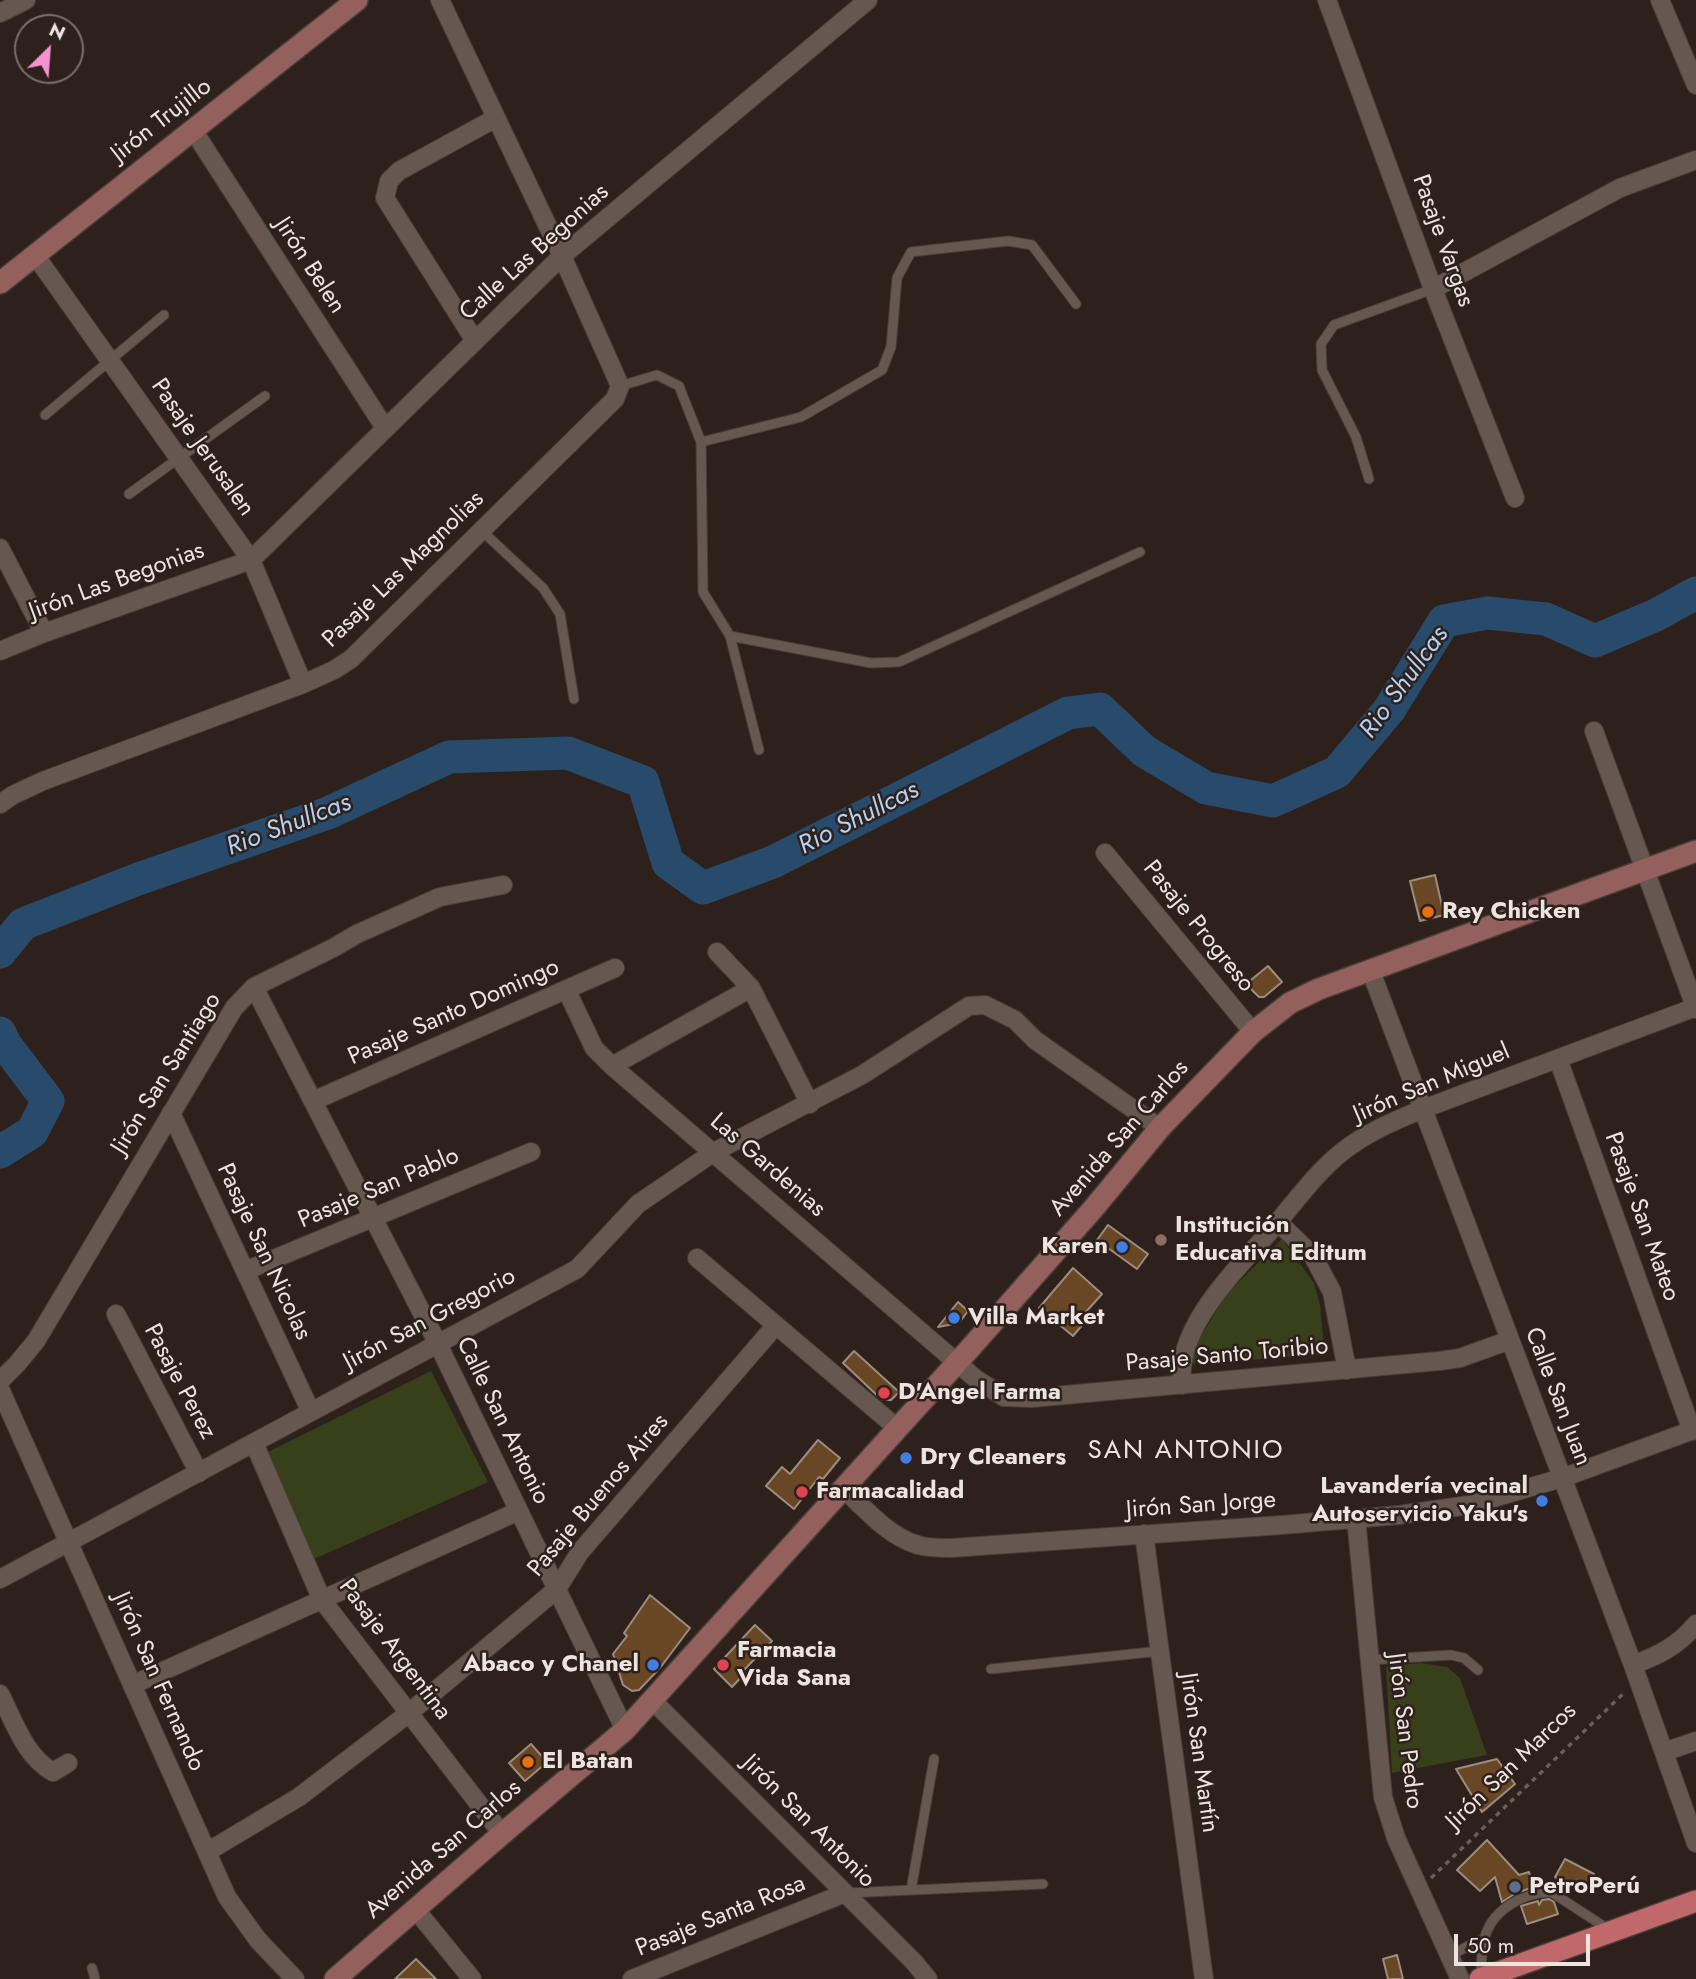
<!DOCTYPE html>
<html>
<head>
<meta charset="utf-8">
<style>
	body { margin:0 }
	#map { position:relative; width:1696px; height:1979px; overflow:hidden; background:#2e211c; font-family:Jost,sans-serif }
	canvas { display:block }
	.north { position:absolute; left:14px; top:14px; width:70px; height:70px; box-sizing:border-box; background:#2e211c; border:2px solid #7a6f6a; border-radius:50%; rotate:25deg; font-size:19px; font-weight:700; line-height:28px; text-align:center; color:#ede4e0 }
	.north::after { content:''; display:block; margin:auto; width:24px; height:32px; background:#f591d2; clip-path:polygon(50% 0,100% 100%,50% 72%,0 100%) }
	.scale { position:absolute; left:1454px; top:1934px; width:136px; height:32px; box-sizing:border-box; border:4px solid #ede4e0; border-top:0; padding-left:9px; font-size:21px; line-height:24px; white-space:nowrap; color:#ede4e0; -webkit-text-stroke:5px #2e211c; paint-order:stroke }
</style>
</head>
<body>
<div id="map">
<canvas width="1696" height="1979"></canvas>
<div class="north">N</div>
<div class="scale">50 m</div>
</div>
<script>
const context = document.querySelector('canvas').getContext('2d');
context.lineJoin = 'round';
function fill(path, color) {
  context.fillStyle = color;
  context.fill(path, 'evenodd');
}
function stroke(path, color, width, dash) {
  context.strokeStyle = color;
  context.lineWidth = width;
  context.lineCap = dash ? 'butt' : 'round';
  context.setLineDash(dash || []);
  context.stroke(path);
}
function write(font, color, halo, rows, align = 'center') {
  context.font = font + ' Jost,sans-serif';
  context.lineWidth = 5;
  context.setLineDash([]);
  context.textBaseline = 'middle';
  context.strokeStyle = halo;
  context.fillStyle = color;
  for (const [text, x, y, turn = 0] of rows) {
    context.save();
    context.translate(x, y);
    context.rotate((+turn || 0) * Math.PI / 180);
    context.textAlign = isNaN(turn) ? turn : align;
    if (halo) context.strokeText(text, 0, 0);
    context.fillText(text, 0, 0);
    context.restore();
  }
}
const green = new Path2D(`
	M1282,1239L1314,1283L1320,1305L1325,1355L1185,1364L1225,1296Z
	M431,1371L488,1482L314,1559L268,1452Z
	M1421,1663L1447,1667L1460,1678L1487,1755L1392,1773L1386,1666Z`);
const river = new Path2D(`
	M0,952L23,924L138,879L328,813L449,757L568,753L643,782L668,863L703,888L773,862L1068,713L1100,709L1144,751L1206,788L1273,801L1337,772L1389,710L1444,621L1487,613L1546,619L1595,641L1656,615L1696,593
	M0,1033L5,1044L48,1101L32,1132L0,1152`);
const building = new Path2D(`
	M1435,875L1444,915L1420,921L1410,881Z
	M1268,966L1282,982L1264,997H1259L1246,984Z
	M1108,1225L1148,1254L1137,1269L1097,1240Z
	M1073,1268L1102,1294L1085,1313L1089,1317L1073,1336L1039,1308Z
	M958,1302L968,1311L959,1323L938,1327Z
	M854,1351L899,1392L891,1400H882L843,1363Z
	M818,1440L840,1458L823,1479L819,1477L794,1509L766,1486L782,1467L790,1474Z
	M650,1595L690,1628L660,1668L639,1690L632,1691L623,1685L613,1654L627,1636L624,1633Z
	M755,1625L772,1641L743,1671L745,1673L732,1687L714,1669Z
	M531,1744L547,1762L525,1781L509,1763Z
	M1497,1759L1515,1784L1482,1812L1456,1769Z
	M1487,1840L1519,1875L1529,1872L1534,1887L1516,1893L1502,1902L1495,1877L1480,1891L1457,1870Z
	M1565,1859L1594,1874L1584,1892L1555,1877Z
	M1549,1899L1554,1902L1558,1914L1527,1924L1521,1906L1538,1901L1539,1905L1542,1900Z
	M1397,1955L1403,1979H1388L1383,1959Z
	M416,1959L436,1979H395Z`);
const path = new Path2D(`
	M1431,1878L1625,1692`);
const lane = new Path2D(`
	M620,386L657,375L679,386L701,442L703,592L730,636L759,750
	M45,415L164,315
	M701,442L801,417L882,370L891,347L897,278L911,252L1008,241L1032,245L1076,304
	M1369,479L1356,437L1322,370L1321,344L1334,325L1433,289
	M129,494L265,396
	M481,530L543,588L560,614L574,699
	M730,636L871,663L899,662L1140,552
	M1370,1660L1451,1655L1464,1658L1478,1670
	M991,1669L1160,1651
	M911,1890L934,1759
	M847,1893L1043,1884
	M1449,1956L1484,1938
	M92,1968L95,1979
	M1480,1979C1482,1966 1481,1952 1484,1940C1491,1910 1522,1893 1551,1892L1611,1931`);
const street = new Path2D(`
	M1327,0L1433,289L1515,498
	M1660,0L1696,85
	M0,13L26,0
	M193,130L385,428
	M35,255L251,560L303,684
	M1433,289L1620,188L1696,160
	M475,341L385,198L389,181L399,171L496,118
	M0,548L44,633
	M0,651L44,633L251,560L562,256L868,0
	M1594,731L1696,1009
	M0,804L13,795L43,781L303,684L334,670L351,659L615,399L620,386L613,370L562,256L440,0
	M1105,853L1253,1032
	M717,952L751,988L810,1104
	M1370,969L1633,1665L1696,1843
	M254,987L438,1344L625,1730
	M567,991L594,1048L612,1066L976,1379L1004,1397L1032,1398L1439,1361L1460,1358L1510,1340
	M1558,1059L1692,1431
	M612,1066L751,988
	M313,1101L615,968
	M171,1113L311,1412
	M1278,1222L1313,1256L1332,1292L1347,1370
	M697,1258L897,1428
	M245,1271L531,1152
	M116,1314L199,1473
	M0,1381L17,1364L36,1341L234,1008L254,987L333,948L357,934L440,897L503,885
	M1182,1385C1175,1324 1241,1266 1277,1223C1298,1198 1317,1172 1342,1152C1367,1132 1394,1121 1423,1109L1696,1007
	M0,1389L227,1897L258,1940L295,1979
	M254,1443L322,1600L502,1834
	M843,1488C864,1508 889,1537 918,1545C928,1548 940,1548 951,1548L1282,1525L1399,1515L1469,1505L1562,1478L1696,1429
	M1356,1518L1383,1797L1396,1838L1460,1979
	M1144,1534L1204,1979
	M0,1579L577,1269L638,1204L714,1152L862,1075L969,1006L985,1005L1015,1020L1035,1040L1160,1128
	M1633,1665C1659,1655 1678,1646 1696,1624
	M132,1685L519,1511
	M0,1694C14,1721 25,1757 53,1772L68,1763
	M652,1700L914,1962L928,1979
	M1664,1752L1696,1741
	M207,1852L299,1797L409,1713L557,1589L580,1552L776,1325
	M416,1910L472,1979
	M632,1979L845,1893`);
const secondary = new Path2D(`
	M0,283L357,0
	M335,1979L502,1834L625,1730L973,1345L1093,1209L1160,1128L1253,1032L1290,1003L1319,989L1696,851`);
const primary = new Path2D(`
	M1480,1979L1696,1901`);
const markers = [
	[1428,912,7,"#e8710a"],
	[1161,1240,7,"#8d6e63"],
	[1122,1247,7,"#3f7fe0"],
	[954,1318,7,"#3f7fe0"],
	[884,1393,7,"#e0444e"],
	[906,1458,7,"#3f7fe0"],
	[802,1492,7,"#e0444e"],
	[1542,1501,7,"#3f7fe0"],
	[653,1665,7,"#3f7fe0"],
	[723,1665,7,"#e0444e"],
	[528,1762,7,"#e8710a"],
	[1515,1887,7,"#5c6f8a"]
];
const streetNames = [
	["Jirón Trujillo",162,121,-38],
	["Pasaje Vargas",1442,241,70],
	["Calle Las Begonias",535,253,-42],
	["Jirón Belen",309,266,57],
	["Pasaje Jerusalen",202,448,55],
	["Pasaje Las Magnolias",404,570,-44],
	["Jirón Las Begonias",117,582,-20],
	["Pasaje Progreso",1198,927,51],
	["Pasaje Santo Domingo",454,1013,-24],
	["Jirón San Santiago",167,1074,-58],
	["Jirón San Miguel",1432,1084,-23],
	["Avenida San Carlos",1120,1139,-49],
	["Las Gardenias",767,1166,41],
	["Pasaje San Pablo",379,1189,-23],
	["Pasaje San Mateo",1641,1217,70],
	["Pasaje San Nicolas",263,1252,65],
	["Jirón San Gregorio",430,1320,-28],
	["Pasaje Santo Toribio",1227,1356,-5],
	["Pasaje Perez",179,1382,62],
	["Calle San Juan",1557,1397,69],
	["Calle San Antonio",502,1421,64],
	["Pasaje Buenos Aires",599,1496,-50],
	["Jirón San Jorge",1201,1506,-4],
	["Pasaje Argentina",394,1650,53],
	["Jirón San Fernando",158,1682,66],
	["Jirón San Pedro",1404,1731,83],
	["Jirón San Martín",1198,1753,82],
	["Jirón San Marcos",1512,1767,-44],
	["Jirón San Antonio",808,1822,45],
	["Avenida San Carlos",444,1850,-41],
	["Pasaje Santa Rosa",721,1917,-22]
];
const poiNames = [
	["Rey Chicken",1442,912],
	["Institución",1175,1226],
	["Educativa Editum",1175,1254],
	["Karen",1108,1247,"right"],
	["Villa Market",968,1318],
	["D'Angel Farma",898,1393],
	["Dry Cleaners",920,1458],
	["Lavandería vecinal",1528,1487,"right"],
	["Autoservicio Yaku's",1528,1515,"right"],
	["Farmacalidad",816,1492],
	["Farmacia",737,1651],
	["Vida Sana",737,1679],
	["Abaco y Chanel",639,1665,"right"],
	["El Batan",542,1762],
	["PetroPerú",1529,1887]
];
const waterNames = [
	["Rio Shullcas",1405,683,-54],
	["Rio Shullcas",859,819,-27],
	["Rio Shullcas",289,826,-21]
];
const neighbourhoodNames = [
	["SAN ANTONIO",1186,1452]
];
fill(green, '#383f1b');
stroke(river, '#284a6b', 33);
fill(building, '#694624');
stroke(building, '#9a8d82', 2);
stroke(lane, '#493e3a', 11);
stroke(street, '#493e3a', 20);
stroke(secondary, '#493e3a', 24);
stroke(primary, '#493e3a', 24);
stroke(path, '#695e59', 3.5, [5, 5]);
stroke(lane, '#665751', 9);
stroke(street, '#665751', 18);
stroke(secondary, '#94605e', 21);
stroke(primary, '#c1686b', 21);
for (const [x, y, r, color] of markers) {
  const dot = new Path2D();
  dot.arc(x, y, r, 0, 2 * Math.PI);
  context.fillStyle = color;
  context.fill(dot);
  stroke(dot, '#2e211c', 2.5);
}
write('24px', '#ede4e0', '#2e211c', streetNames);
write('bold 24px', '#ede4e0', '#2e211c', poiNames, 'left');
write('italic 26px', '#b2d3f5', '#2e211c', waterNames);
context.letterSpacing = '2px';
write('26px', '#ede4e0', '#2e211c', neighbourhoodNames);
context.letterSpacing = '0px';
</script>
</body>
</html>
